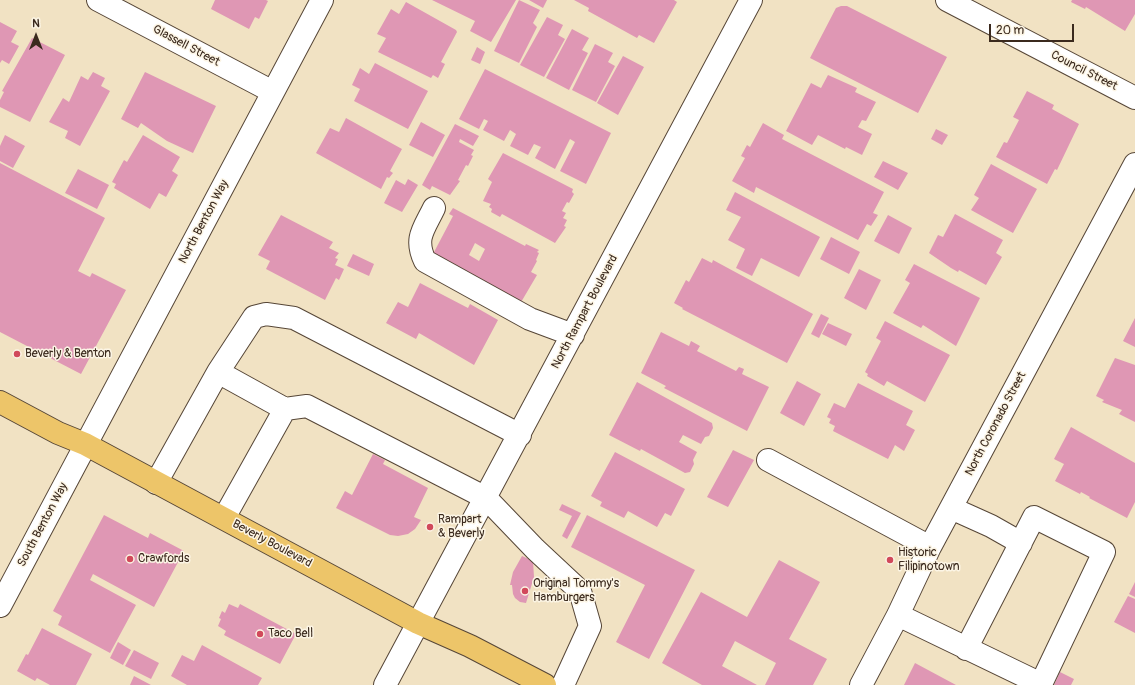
<!DOCTYPE html>
<html>
<head>
<meta charset="utf-8">
<style>
	body { margin:0 }
	#map { position:relative; width:1135px; height:685px; overflow:hidden; background:#f1e2c3; font-family:Pangolin,sans-serif }
	canvas { display:block }
	.north { position:absolute; left:16px; top:16px; width:40px; height:40px; -webkit-text-stroke:3px #fcf5e5; paint-order:stroke; rotate:0deg; font-size:11px; font-weight:700; line-height:16px; text-align:center; color:#3b2a1e }
	.north::after { content:''; display:block; margin:auto; width:14px; height:18px; background:#3b2a1e; clip-path:polygon(50% 0,100% 100%,50% 72%,0 100%) }
	.scale { position:absolute; left:989px; top:24px; width:85px; height:18px; box-sizing:border-box; border:2px solid #3b2a1e; border-top:0; padding-left:5px; font-size:12px; line-height:14px; white-space:nowrap; color:#3b2a1e; -webkit-text-stroke:3px #fcf5e5; paint-order:stroke }
</style>
</head>
<body>
<div id="map">
<canvas width="1135" height="685"></canvas>
<div class="north">N</div>
<div class="scale">20 m</div>
</div>
<script>
const context = document.querySelector('canvas').getContext('2d');
context.lineJoin = 'round';
function fill(path, color) {
  context.fillStyle = color;
  context.fill(path, 'evenodd');
}
function stroke(path, color, width, dash) {
  context.strokeStyle = color;
  context.lineWidth = width;
  context.lineCap = dash ? 'butt' : 'round';
  context.setLineDash(dash || []);
  context.stroke(path);
}
function write(font, color, halo, rows, align = 'center') {
  context.font = font + ' Pangolin,sans-serif';
  context.lineWidth = 3;
  context.setLineDash([]);
  context.textBaseline = 'middle';
  context.strokeStyle = halo;
  context.fillStyle = color;
  for (const [text, x, y, turn = 0] of rows) {
    context.save();
    context.translate(x, y);
    context.rotate((+turn || 0) * Math.PI / 180);
    context.textAlign = isNaN(turn) ? turn : align;
    if (halo) context.strokeText(text, 0, 0);
    context.fillText(text, 0, 0);
    context.restore();
  }
}
const building = new Path2D(`
	M215,0H266L268,1L259,19L255,17L249,29L211,9Z
	M432,0H516L491,42L470,31L475,21Z
	M519,0L540,10L533,23L537,27L519,63L494,51Z
	M529,0H547L543,8Z
	M574,0H674L677,2L654,43L639,35L637,38L588,11L589,8Z
	M1072,0H1135V14L1125,31L1086,7L1085,9L1071,2Z
	M406,2L456,30L457,32L441,62L445,64L438,78L433,75L431,78L378,52L386,38L377,34L391,9L399,14Z
	M841,6H847L947,57L918,113L810,58L836,8Z
	M547,17L563,25L558,35L565,39L544,77L520,65Z
	M0,22L17,31L11,42L19,46L9,64L2,60L0,63Z
	M572,29L589,38L582,50L588,53L569,90L546,78Z
	M32,38L65,55L30,122L0,107V100L4,92L2,91Z
	M595,44L613,53L608,62L615,66L596,102L572,90Z
	M477,47L485,52L480,64L471,60Z
	M623,56L644,67L618,115L597,103Z
	M375,63L428,91L408,129L354,101L360,89L352,85L360,68L369,74Z
	M485,69L611,133L586,184L560,171L575,142L570,139L555,169L535,158L541,147L534,144L528,155L510,146L516,134L510,130L504,141L483,130L488,121L484,119L479,129L459,119Z
	M93,72L105,78L101,86L110,91L80,146L65,138L68,131L49,122L63,98L69,102L81,76L88,80Z
	M145,72L216,106L193,153L167,141L141,123L138,128L121,119Z
	M828,75L857,88L855,92L876,102L866,121L862,120L858,127L872,134L862,155L846,147L845,149L818,135L812,145L786,131L811,83L821,88Z
	M1027,91L1054,105L1052,109L1079,124L1057,170L1055,169L1047,184L996,157L1004,142L1007,143L1019,120L1013,117Z
	M346,118L402,149L390,171L393,173L389,178L387,177L381,189L316,153L330,128L339,132Z
	M421,122L445,135L433,157L409,145Z
	M763,123L784,135L782,139L884,192L873,213L878,215L871,226L867,224L858,240L756,187L754,193L732,181L745,158L741,156L747,145L750,147Z
	M455,124L479,136L473,146L460,139L459,142L474,150L471,155L473,156L468,166L466,165L458,180L460,181L450,195L432,186L430,190L422,185Z
	M936,129L948,135L942,145L931,139Z
	M5,135L25,146L13,168L0,161V146Z
	M143,135L180,157L172,171L178,175L166,197L159,193L150,209L114,188L116,184L112,182L124,160L127,162Z
	M503,153L573,189L572,192L574,194L569,203L567,202L562,211L566,213L563,218L567,220L564,226L566,227L555,243L502,214L500,217L491,212L492,209L489,207L491,204L483,201L492,182L488,179Z
	M883,161L908,173L898,190L874,177Z
	M0,163L105,218L78,271L90,277L92,273L126,290L81,374L0,332Z
	M991,164L1037,189L1013,233L971,210L979,198L974,195Z
	M78,169L109,185L97,209L65,193Z
	M408,179L418,185L402,212L384,203L396,180L405,185Z
	M735,192L820,237L799,277L761,258L752,276L736,268L745,249L728,240L741,217L726,210Z
	M453,208L525,246L526,244L539,250L537,252L539,253L536,260L537,261L531,272L537,275L517,309L433,254L453,216L449,214ZM475,243L485,249L479,261L469,255Z
	M955,214L1003,240L996,253L1002,257L986,285L959,270L958,272L951,268L929,253L938,235L943,237Z
	M281,215L333,242L329,248L339,253L335,258L338,259L335,265L344,269L339,280L336,278L325,300L266,269L270,261L258,255Z
	M888,215L912,228L899,254L874,241Z
	M831,237L860,252L849,274L820,259Z
	M353,254L374,264L369,276L347,266Z
	M702,258L712,263L713,260L813,314L787,363L682,309L683,308L674,303L686,280L689,282Z
	M914,264L980,298L956,346L923,325L921,328L893,313L910,283L905,280Z
	M859,269L881,280L866,310L844,298Z
	M420,283L468,308L470,304L498,320L474,365L419,333L416,339L386,323L398,302L408,307Z
	M821,314L829,318L819,338L811,334Z
	M1135,318V347L1123,341Z
	M885,321L950,355L925,402L887,381L884,386L867,376L868,374L865,372L881,341L876,338Z
	M828,323L852,334L846,346L822,334Z
	M661,332L689,346L691,341L700,346L697,351L736,371L739,367L744,369L742,374L769,387L747,431L664,388L666,386L641,373Z
	M1115,358L1135,365V422L1119,414L1122,410L1102,402L1104,400L1096,396Z
	M797,381L821,394L804,426L780,413Z
	M637,382L712,423L713,428L709,436L705,437L701,444L683,435L679,442L697,452L693,460L694,464L690,472L685,473L641,449L640,451L609,435Z
	M858,383L913,411L906,425L915,430L904,451L895,445L888,459L833,431L835,426L829,423L831,419L827,417L834,403L845,408Z
	M1071,427L1135,463V502L1127,518L1089,498L1090,497L1081,492L1080,494L1055,481L1064,464L1054,459Z
	M733,450L754,460L728,507L707,497Z
	M615,452L685,489L671,516L665,513L657,527L628,511L624,518L600,506L602,502L591,496Z
	M373,454L385,460L383,464L428,488L414,517L421,520L415,529L408,534L398,536L390,535L336,508L345,491L352,495Z
	M562,504L581,513L567,539L562,536L572,516L559,510Z
	M104,515L148,538L150,533L184,551L154,607L93,574L90,580L136,605L110,653L58,625L62,616L53,611Z
	M587,515L695,570L649,659L616,642L645,585L571,547Z
	M522,556L533,561L534,577L526,603L520,602L515,598L513,594L512,585H510L513,572Z
	M779,560L820,582L789,639L827,659L813,685H765L776,663L735,641L722,666L757,685H702L662,663L701,592L747,617Z
	M1135,582V597L1129,594Z
	M1128,596L1135,599V633L1114,622Z
	M229,604L238,608L240,604L296,634L280,664L224,635L226,631L218,626L221,619L219,618L222,611L225,613Z
	M42,628L92,654L76,685H50L37,678L35,681L17,671L26,654L28,655Z
	M118,642L131,650L123,665L110,658Z
	M202,645L262,678L258,685H187L171,676L182,655L194,661Z
	M134,650L159,663L151,679L125,666Z
	M915,663L956,685H904Z
	M1060,672L1074,679L1071,685H1054Z
	M134,676L151,685H130Z`);
const minor = new Path2D(`
	M98,0L273,92
	M947,0L1135,98
	M434,208C424,229 414,238 425,261L530,319L573,335
	M218,372L254,317L266,314L294,318L520,435
	M285,409L307,406L486,498L535,549L580,591L590,626L563,685
	M768,460L930,547
	M156,483L218,372L285,409L224,518
	M951,508L991,526L1021,543
	M0,606L322,0
	M898,615L1041,684L1104,552L1034,517L966,649
	M385,685L751,0
	M861,685L898,615L930,547L1135,164`);
const major = new Path2D(`
	M0,402L58,433L85,444L418,623L470,646L545,685`);
const markers = [
	[17,354,4,"#d1495b"],
	[430,527,4,"#d1495b"],
	[130,559,4,"#d1495b"],
	[890,560,4,"#d1495b"],
	[525,591,4,"#d1495b"],
	[260,634,4,"#d1495b"]
];
const streetNames = [
	["Glassell Street",186,46,28],
	["Council Street",1084,71,27],
	["North Benton Way",204,222,-62],
	["North Rampart Boulevard",585,312,-62],
	["North Coronado Street",996,424,-62],
	["South Benton Way",43,525,-62],
	["Beverly Boulevard",272,544,28]
];
const poiNames = [
	["Beverly & Benton",25,354],
	["Rampart",438,520],
	["& Beverly",438,534],
	["Historic",898,553],
	["Filipinotown",898,567],
	["Crawfords",138,559],
	["Original Tommy's",533,584],
	["Hamburgers",533,598],
	["Taco Bell",268,634]
];
fill(building, '#df97b4');
stroke(minor, '#564637', 24);
stroke(major, '#564637', 24);
stroke(minor, '#fff', 22);
stroke(major, '#edc569', 22);
for (const [x, y, r, color] of markers) {
  const dot = new Path2D();
  dot.arc(x, y, r, 0, 2 * Math.PI);
  context.fillStyle = color;
  context.fill(dot);
  stroke(dot, '#fcf5e5', 1.5);
}
write('12px', '#3b2a1e', '#fcf5e5', streetNames);
write('12px', '#3b2a1e', '#fcf5e5', poiNames, 'left');
</script>
</body>
</html>
